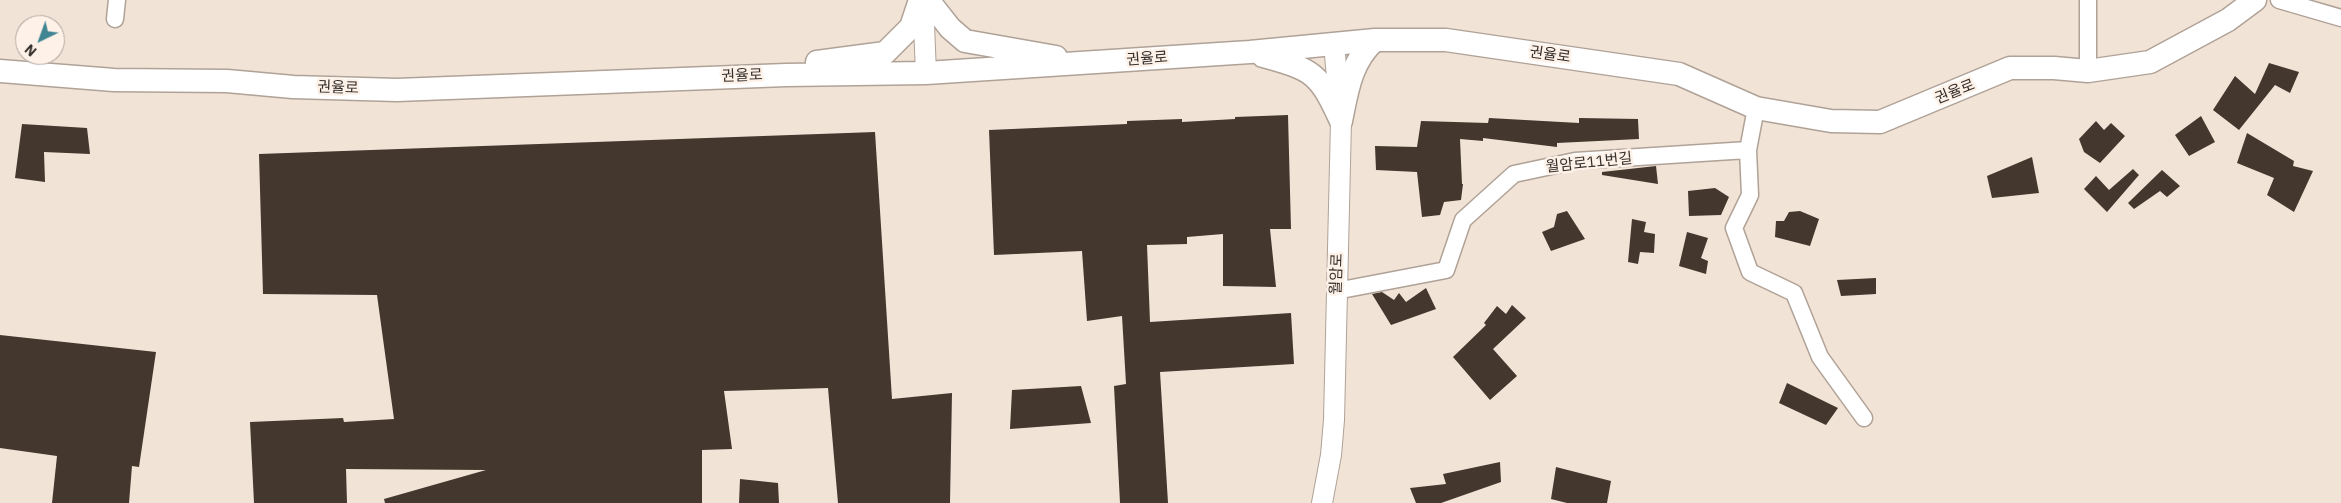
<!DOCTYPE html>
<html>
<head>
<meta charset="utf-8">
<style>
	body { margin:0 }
	#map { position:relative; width:2341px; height:503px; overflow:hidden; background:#f2e3d7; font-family:"IBM Plex Sans",sans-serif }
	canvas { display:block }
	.north { position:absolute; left:15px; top:15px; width:50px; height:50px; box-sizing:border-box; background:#fdf1e8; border:1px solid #ada39c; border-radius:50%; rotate:222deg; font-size:14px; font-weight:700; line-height:20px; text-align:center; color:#352f2b }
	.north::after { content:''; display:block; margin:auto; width:18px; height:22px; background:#408592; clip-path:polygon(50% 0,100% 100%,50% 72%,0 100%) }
</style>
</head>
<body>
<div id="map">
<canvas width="2341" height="503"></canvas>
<div class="north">N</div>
</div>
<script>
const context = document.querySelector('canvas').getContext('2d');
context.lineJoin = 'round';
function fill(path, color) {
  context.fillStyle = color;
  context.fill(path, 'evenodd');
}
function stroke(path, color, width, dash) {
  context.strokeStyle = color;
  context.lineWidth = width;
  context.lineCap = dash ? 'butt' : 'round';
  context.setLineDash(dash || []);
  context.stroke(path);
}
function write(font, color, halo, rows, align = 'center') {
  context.font = font + ' "IBM Plex Sans","Noto Sans KR",sans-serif';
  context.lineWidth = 5;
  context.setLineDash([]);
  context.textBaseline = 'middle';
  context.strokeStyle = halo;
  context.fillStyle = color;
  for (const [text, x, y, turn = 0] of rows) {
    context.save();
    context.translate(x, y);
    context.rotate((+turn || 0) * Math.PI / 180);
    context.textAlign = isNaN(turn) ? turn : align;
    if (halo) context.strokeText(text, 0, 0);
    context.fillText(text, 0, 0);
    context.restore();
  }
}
const building = new Path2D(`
	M2269,63L2299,72L2290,93L2275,85L2239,130L2213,110L2235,76L2255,94Z
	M1288,115L1291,229H1270L1276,287L1223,286V234L1187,237V244L1147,245L1150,322L1291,313L1294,364L1160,372L1168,503H1120L1114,386L1126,384L1122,316L1087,321L1082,251L994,255L989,130L1127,124V121L1182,119V122L1235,119V117Z
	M2201,116L2215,142L2189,156L2175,135Z
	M1489,118L1579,123V118L1638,119L1639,139L1557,143V147L1483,138V141L1460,139L1462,184H1463L1461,200L1444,202L1440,215L1422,217L1417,172L1376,170L1375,146L1417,147L1421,121L1488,123Z
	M2096,121L2104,130L2111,123L2125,136L2100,163L2084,152L2079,139Z
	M22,124L87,128L90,154L44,152L45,182L15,178Z
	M875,132L892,399L952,393L950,503H838L828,388L724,391L732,449L702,450V503H385L384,499L486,470L346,469L347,503H254L250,422L343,418L344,422L394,419L377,295L263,294L259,154Z
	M2247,133L2294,161L2293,166L2313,171L2294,212L2267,195L2274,178L2237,163Z
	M2032,157L2039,193L1992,198L1987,176Z
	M1656,166L1658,184L1602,175V172Z
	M2133,169L2139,175L2107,212L2084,189L2096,176L2109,190Z
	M2162,170L2180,186L2167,197L2160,191L2134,209L2128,203Z
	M1715,188L1729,197L1721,215L1689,216L1688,191Z
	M1567,211L1585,239L1551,251L1542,232L1554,227L1557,214Z
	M1800,211L1819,219L1810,246L1775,237L1776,221H1784L1789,212Z
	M1632,219L1646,222L1644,232L1655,234L1654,253L1640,252L1638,264L1628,262Z
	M1687,232L1708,238L1701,258L1708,261L1706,274L1679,266Z
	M1876,278V294L1841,296L1837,280Z
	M1426,288L1436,309L1391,325L1372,294L1382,292L1394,300L1399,293L1406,302Z
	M1512,305L1526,318L1493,349L1517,376L1490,400L1453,357L1486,325L1484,323L1497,306L1506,314Z
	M0,335L156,352L139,467L132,466L129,503H52L57,456L0,448Z
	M1787,383L1838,408L1826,425L1779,403Z
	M1081,386L1091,423L1010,429L1012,390Z
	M1500,462L1501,482L1441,503H1416L1410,488L1446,484L1443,474Z
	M1556,467L1611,481L1607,503H1567L1551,499Z
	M740,479L778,483L779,503H739Z`);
const minor = new Path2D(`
	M2088,0V71
	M2279,0L2341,18
	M115,19L117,0
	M1756,108L1748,150L1750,195L1734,228L1750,272L1794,293L1820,357L1864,418
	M1336,291L1446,270L1463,220L1514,174L1575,161L1748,150`);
const tertiary = new Path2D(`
	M923,0L926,73
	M1322,503L1331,455L1334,420L1341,121L1334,44`);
const secondary = new Path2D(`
	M928,0L950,28L965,41L1056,57
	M1263,56C1314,70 1319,73 1341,121
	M817,62L885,53L911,27L920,0
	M0,71L114,80L227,81L293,87L397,90L786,75L926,73L1250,52L1375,40H1446L1679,74L1756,108L1831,121L1880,122L2010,68H2054L2088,71L2150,62L2228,20L2255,0
	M1341,121C1347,91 1351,61 1375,40`);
const streetNames = [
	["권율로",1550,55,8],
	["권율로",1147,59,-4],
	["권율로",742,76,-2],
	["권율로",338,88,2],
	["권율로",1955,92,-22],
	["월암로11번길",1589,163,-6],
	["월암로",1337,274,-88]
];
fill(building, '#43372e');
stroke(minor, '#b0a297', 19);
stroke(tertiary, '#b0a297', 22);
stroke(secondary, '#b0a297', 25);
stroke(minor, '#fff', 16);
stroke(tertiary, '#fff', 20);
stroke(secondary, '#fff', 22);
write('15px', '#352f2b', '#fdf1e8', streetNames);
</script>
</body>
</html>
